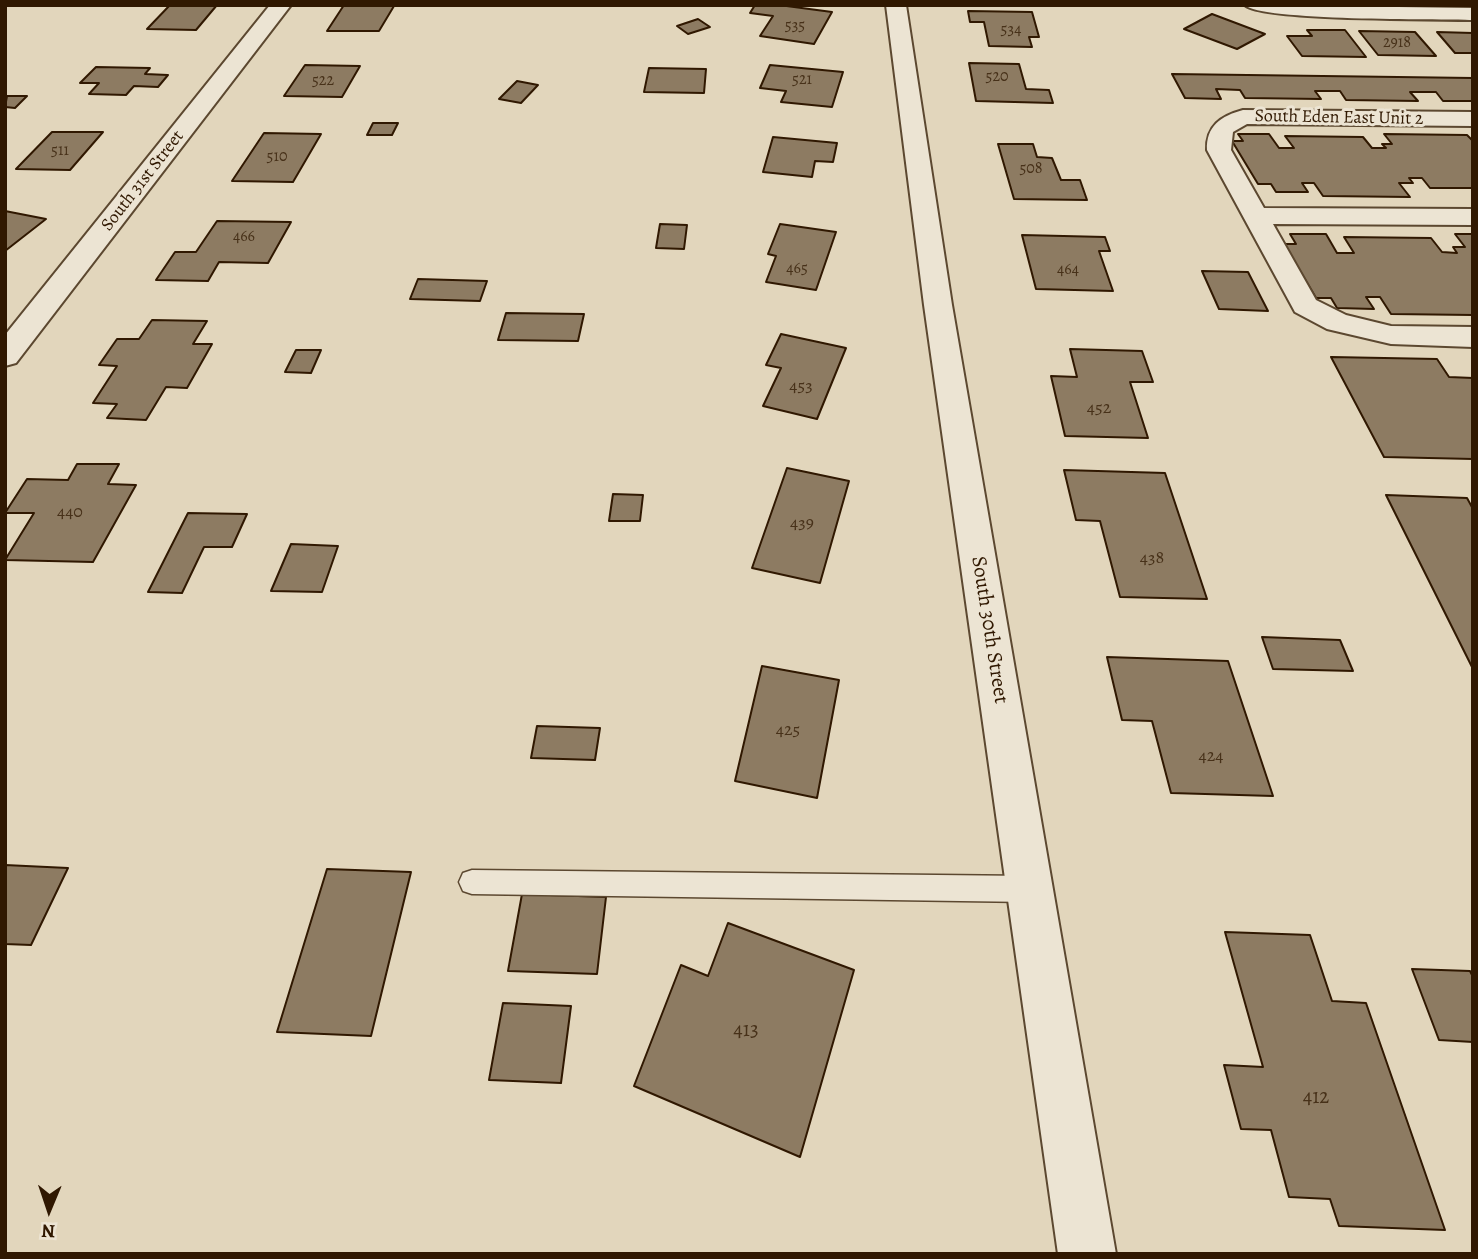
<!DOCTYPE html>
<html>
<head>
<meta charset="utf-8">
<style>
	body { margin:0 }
	#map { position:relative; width:1478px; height:1259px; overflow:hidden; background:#e2d6bc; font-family:Alegreya,serif }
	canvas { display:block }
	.frame { position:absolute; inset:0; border:7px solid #301801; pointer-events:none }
	.north { position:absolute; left:14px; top:1175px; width:70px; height:70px; -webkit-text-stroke:5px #ece4d3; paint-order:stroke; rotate:182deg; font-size:19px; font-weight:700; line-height:28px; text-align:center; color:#301801 }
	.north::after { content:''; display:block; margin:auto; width:24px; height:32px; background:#301801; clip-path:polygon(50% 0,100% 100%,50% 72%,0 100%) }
</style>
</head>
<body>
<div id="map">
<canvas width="1478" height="1259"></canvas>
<div class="frame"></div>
<div class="north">N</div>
</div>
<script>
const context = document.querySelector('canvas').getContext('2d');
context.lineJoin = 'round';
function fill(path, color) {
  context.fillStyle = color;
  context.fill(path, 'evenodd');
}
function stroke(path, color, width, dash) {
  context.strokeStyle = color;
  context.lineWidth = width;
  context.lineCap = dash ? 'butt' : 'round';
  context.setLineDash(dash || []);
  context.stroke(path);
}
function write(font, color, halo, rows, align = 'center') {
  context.font = font + ' Alegreya,serif';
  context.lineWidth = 6;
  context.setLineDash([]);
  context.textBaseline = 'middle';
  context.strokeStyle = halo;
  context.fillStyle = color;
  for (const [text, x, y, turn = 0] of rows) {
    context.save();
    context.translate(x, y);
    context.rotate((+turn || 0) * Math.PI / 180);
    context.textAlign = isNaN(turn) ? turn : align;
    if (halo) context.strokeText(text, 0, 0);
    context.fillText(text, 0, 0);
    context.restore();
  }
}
const building = new Path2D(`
	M170,5H217L196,30L147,29Z
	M344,5H347L394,6L379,31H327Z
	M755,5H779L832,12L814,44L760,36L773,16L750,13Z
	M968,11L1032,12L1039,37H1029L1032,47L989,46L984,22H970Z
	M1212,14L1265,34L1237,49L1184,29Z
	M698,19L710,27L688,34L677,26Z
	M1307,30H1345L1366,57L1302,56L1287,36H1312Z
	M1359,31L1415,32L1436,56L1378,55Z
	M1437,32L1473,33V53H1455Z
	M969,63L1019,64L1026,89L1049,90L1053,103L976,101Z
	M305,65L360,66L342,97L284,96Z
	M770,65L843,72L832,107L781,102L786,91L760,88Z
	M96,67L150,68L145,74L168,75L158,87L134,86L126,95L89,94L99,83H80Z
	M649,68L706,69L704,93L644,92Z
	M1172,74L1473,78V101H1443L1436,92H1410L1418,101L1346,100L1340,91H1315L1321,99L1245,98L1240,90L1216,89L1221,99L1185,98Z
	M517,81L538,85L521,103L499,99Z
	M7,96H27L15,108L5,107Z
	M373,123H398L392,135H367Z
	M52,132H103L70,170L16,169Z
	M264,133L321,134L293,182L232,181Z
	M1238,134H1269L1279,148H1294L1285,136L1363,137L1372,148H1386L1382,144H1392L1384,134L1467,135L1473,141V188H1430L1422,178H1409L1413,183H1399L1410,197L1323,196L1314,183H1302L1308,192H1276L1271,184H1258L1232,141H1243Z
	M773,137L837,143L833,162L815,161L812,177L763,172Z
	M998,144H1033L1037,157L1052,158L1061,180H1080L1087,200L1014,199Z
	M5,211L46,219L5,251Z
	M217,221L291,222L268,263L219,262L208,281L156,280L175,252H196Z
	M660,224L687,225L684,249L656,248Z
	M780,224L836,232L816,290L766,282L776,256L768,254Z
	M1290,234H1326L1337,253H1354L1344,237L1431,238L1442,252L1457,253L1453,247H1465L1455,234H1473V315L1391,314L1380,297H1366L1374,309L1337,308L1331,298H1316L1284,244H1296Z
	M1022,235L1105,237L1110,251H1099L1113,291L1036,289Z
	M1202,271L1248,272L1268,311L1219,309Z
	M418,279L487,281L480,301L410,299Z
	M506,313L584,314L578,341L498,340Z
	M152,320L207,321L193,344H212L187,388L166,387L146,420L107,418L117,404L93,403L117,366L99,365L117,339H139Z
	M781,334L846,348L817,419L763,406L781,368L766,365Z
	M1070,349L1142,351L1153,382H1130L1148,438L1065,436L1051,376L1077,377Z
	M296,350H321L311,373L285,372Z
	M1331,357L1437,359L1449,377L1473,378V459L1384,457Z
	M77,464H119L108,484L136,485L93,562L5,560L34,513H5L27,479L68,480Z
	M787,468L849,481L820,583L752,568Z
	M1064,470L1165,473L1207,599L1120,597L1100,521L1076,520Z
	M613,494L643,495L640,521H609Z
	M1386,495L1467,498L1473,509V669Z
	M188,513L247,514L232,547H204L182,593L148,592Z
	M291,544L338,546L322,592L271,591Z
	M1262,637L1340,640L1353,671L1273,669Z
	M1107,657L1228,661L1273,796L1171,793L1152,721L1122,720Z
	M762,666L839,680L817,798L735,781Z
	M537,726L600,728L595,760L531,758Z
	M5,865L68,868L31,945L5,944Z
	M327,869L411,872L371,1036L277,1032Z
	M522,894L606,897L597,974L508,971Z
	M728,923L854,970L800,1157L634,1086L681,965L708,976Z
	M1225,932L1310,935L1332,1001L1366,1003L1445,1230L1339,1226L1330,1199L1289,1197L1271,1130L1241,1129L1224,1065L1263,1067Z
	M1412,969L1470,971L1473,977V1042L1439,1040Z
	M503,1003L571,1006L561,1083L489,1080Z`);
const lane = new Path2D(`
	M472,870L1030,876L1039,880L1043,889L1039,898L1030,902L472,894L463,891L459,882L463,873Z`);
const street = new Path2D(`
	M270,5H291L16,363L5,366V335Z
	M886,5H906L952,305L1116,1254H1058L924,305Z
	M1245,5L1473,8V20C1441,19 1259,21 1245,5Z
	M1243,110L1473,112V126L1247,124L1233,132L1231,150L1264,208L1473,209V225L1273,224L1316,300L1346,315L1391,326L1473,327V347L1391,344L1327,329L1295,312L1207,150C1206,126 1221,116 1243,110Z`);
const farNumbernames = [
	["535",795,26],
	["534",1011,30],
	["2918",1397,43],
	["520",997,77],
	["521",802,80],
	["522",323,81],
	["511",60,151],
	["510",277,157],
	["508",1031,169],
	["466",244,237],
	["465",797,269],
	["464",1068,270]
];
const farStreetnames = [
	["South Eden East Unit 2",1339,118,1],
	["South 31st Street",143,181,-52]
];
const numberNames = [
	["453",801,387],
	["452",1099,409],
	["440",70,513],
	["439",802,524],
	["438",1152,559],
	["425",788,731],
	["424",1211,757]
];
const streetNames = [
	["South 30th Street",989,630,81]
];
const nearNumbernames = [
	["413",746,1031],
	["412",1316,1098]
];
fill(building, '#8d7b62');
stroke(building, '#301801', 2);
stroke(lane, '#5c4830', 3);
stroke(street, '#5c4830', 4);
fill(lane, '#ece4d3');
fill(street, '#ece4d3');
write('16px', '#473119', null, farNumbernames);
write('18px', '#301801', '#ece4d3', farStreetnames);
write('18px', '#473119', null, numberNames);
write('21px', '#301801', '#ece4d3', streetNames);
write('21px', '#473119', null, nearNumbernames);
</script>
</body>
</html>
